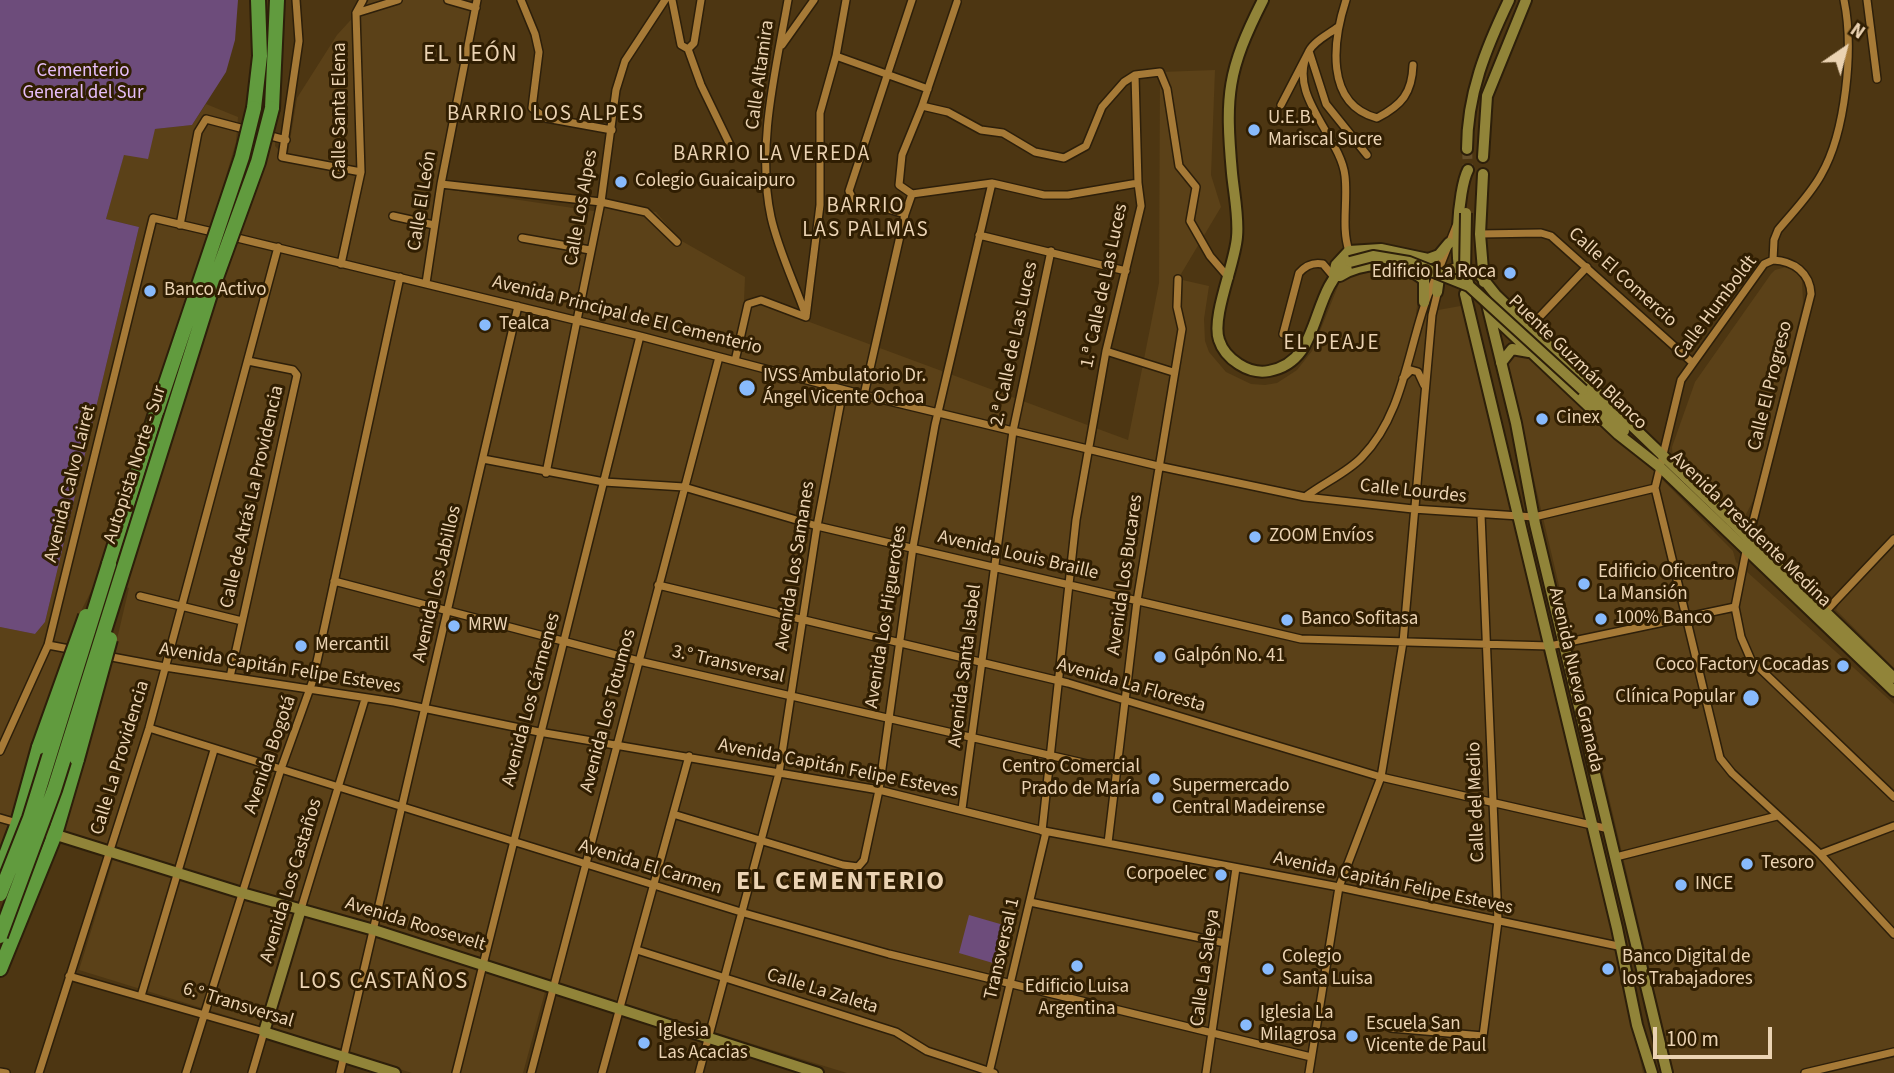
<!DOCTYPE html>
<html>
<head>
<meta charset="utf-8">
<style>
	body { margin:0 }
	#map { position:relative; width:1894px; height:1073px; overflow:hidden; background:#4d3612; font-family:"Source Sans 3",sans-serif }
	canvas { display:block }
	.north { position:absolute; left:1810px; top:14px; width:70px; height:70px; -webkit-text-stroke:5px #301e02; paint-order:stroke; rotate:35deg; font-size:19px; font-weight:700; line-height:28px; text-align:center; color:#ebd3b3 }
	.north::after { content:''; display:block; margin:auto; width:24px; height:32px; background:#ebd3b3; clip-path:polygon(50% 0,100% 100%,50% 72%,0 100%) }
	.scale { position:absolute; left:1653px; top:1027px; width:119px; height:32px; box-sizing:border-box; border:4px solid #ebd3b3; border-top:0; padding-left:9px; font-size:21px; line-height:24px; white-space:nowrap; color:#ebd3b3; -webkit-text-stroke:5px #301e02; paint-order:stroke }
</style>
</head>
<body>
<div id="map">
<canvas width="1894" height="1073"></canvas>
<div class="north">N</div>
<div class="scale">100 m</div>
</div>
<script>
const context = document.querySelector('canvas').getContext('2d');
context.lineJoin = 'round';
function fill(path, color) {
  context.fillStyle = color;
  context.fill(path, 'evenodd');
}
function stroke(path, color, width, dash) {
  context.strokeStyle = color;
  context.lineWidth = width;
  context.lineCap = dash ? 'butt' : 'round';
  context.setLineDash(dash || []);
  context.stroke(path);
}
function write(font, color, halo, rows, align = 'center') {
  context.font = font + ' "Source Sans 3",sans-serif';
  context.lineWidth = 6;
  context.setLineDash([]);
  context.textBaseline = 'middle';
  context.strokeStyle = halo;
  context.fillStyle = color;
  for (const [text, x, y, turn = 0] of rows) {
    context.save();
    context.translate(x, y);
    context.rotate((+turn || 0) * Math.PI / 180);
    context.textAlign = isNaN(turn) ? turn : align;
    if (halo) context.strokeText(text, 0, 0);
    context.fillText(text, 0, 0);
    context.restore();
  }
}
const built = new Path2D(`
	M369,0H463L480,4L439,188L600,212L602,204L656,212L680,240L745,277L744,301L761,304L1128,440L1159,283L1160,72L1215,70L1211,175L1221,207L1178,279L1209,286L1204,319L1205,341L1209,352L1226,372L1251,384L1265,385L1277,383L1297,370L1312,351L1340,281L1361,267L1403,270L1420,282L1416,314L1466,305L1546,662L1590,832L1643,1073H847L548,981L523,1073H412L79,970L117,847L62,830L110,669L129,588L101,581L102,570L82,609L0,859V627L35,634L45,622L139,227L106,219L124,154L155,129L192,125L206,104L238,117L236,142L205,247L232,254L266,131L276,134L275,146L287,159L297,98L337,35Z
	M1786,267L1793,269L1802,280L1803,303L1754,499L1745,516L1739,518L1673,458L1672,447L1695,382L1771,274L1775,270Z
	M1507,354L1526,355L1631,448L1733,551L1736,562L1894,704V1073H1674L1506,361Z
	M1894,546V668L1836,610L1840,601Z`);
const green = new Path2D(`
	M0,0H238L235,40L226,72L192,125L155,129L148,159L124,155L106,219L139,227L45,622L35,634L0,627Z
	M969,915L1014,928L1003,966L959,953Z`);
const secondaryTunnel = new Path2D(`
	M1467,149L1468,170`);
const street = new Path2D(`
	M296,0L299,41L282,157L361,172
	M448,0L476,8
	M521,0L535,34L539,52L532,108L546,118L612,130
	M672,0L681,45L688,49L701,85L731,147
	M788,0C776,69 756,148 771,217C778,249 794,282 805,313
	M1346,0C1333,40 1324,104 1377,118C1402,105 1412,93 1413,65
	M1867,0L1877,79
	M957,2L922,106L902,155L899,185L912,194L992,183L1044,195H1068L1138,183
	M356,13L398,0
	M1338,27C1329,34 1314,41 1309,51C1285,94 1341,137 1345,176C1348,201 1341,227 1349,251
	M782,45L814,0
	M688,49L694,43L701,0
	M836,56L928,89
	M1281,105L1309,51L1326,104L1367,155
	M922,106L948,112L981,130L1003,133L1035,152L1064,158L1086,146L1102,107L1124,82L1135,75L1160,72L1167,89L1179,166L1196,187L1190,221L1210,256L1229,278
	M441,184L601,202L646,212L677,242
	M905,214L853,199L849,191L912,0
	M393,216L434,225
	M180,225L198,132L206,119L286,140
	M1480,234L1541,233L1551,236L1693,363
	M979,235L1126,271
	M229,236L640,336L864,395L1158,466L1305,497C1323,483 1347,473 1362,457C1408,410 1408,335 1435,279
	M522,238L590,250
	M1773,260L1764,264L1681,380L1655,488L1720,758L1732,773L1820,854L1894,934
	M1773,260C1794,261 1810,273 1811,294L1748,541L1735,607L1741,637L1751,660L1894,797
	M1773,260L1774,240L1778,230C1793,212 1810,195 1821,175C1846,132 1854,48 1844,0
	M341,264L361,172L356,13L363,0
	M1441,264L1456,226
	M1438,273L1458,266
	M426,283L441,184L477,0
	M1530,327L1587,267
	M1283,334L1299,273C1306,265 1313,262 1323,264L1334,277
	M1106,351L1173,372
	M735,361L748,304L761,300L806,317L820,205V113L836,56L846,0
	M1403,378L1411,370L1418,372L1424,385
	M864,395L905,214L912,194
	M483,459L604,482L684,487L817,526L1301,639L1550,646L1735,607
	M546,473L601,202L616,90L625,61L665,0
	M1305,497L1413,509L1534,517L1655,488
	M334,581L639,661L1118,771
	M658,585L1068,683L1381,777L1609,829
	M140,596L242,621
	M1823,614L1894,539
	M48,645L165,667L394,702L539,732L879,790L1044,831L1339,887L1618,946
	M230,677L297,375L293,370L248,361
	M149,728L744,913L889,954L1311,1057
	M0,751L48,645L153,218L217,233
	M962,809L1013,431L1051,251
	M673,814L843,865L858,867L864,860L879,790L913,547L935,425L992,183
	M0,818L17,823
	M1042,831L1076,520L1106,351L1141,206L1138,183L1135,75
	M1108,843L1137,601L1182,329L1177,307L1178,279
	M1820,854L1894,826
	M1616,857L1777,816
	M1030,902L1225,943
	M301,909L365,699
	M637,950L896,1032L927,1051L994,1073
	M69,976L264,1032L252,1073
	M141,996L214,750
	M1391,1028L1483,1036L1498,921L1481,515
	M0,1072L6,1073
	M39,1073L149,728L278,247
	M186,1073L281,769L313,680L400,277
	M340,1073L518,306
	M456,1073L640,336
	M531,1073L719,357
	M602,1073L689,756
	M699,1073L779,773L817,526L843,390
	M989,1073L1046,832
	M1206,1073L1236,868
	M1309,1073L1339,887L1381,777L1388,735L1403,642L1432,315L1438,290
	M1805,1073L1894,1052`);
const secondary = new Path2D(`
	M1263,0C1227,71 1225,95 1232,173C1234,194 1239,217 1237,237C1235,264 1211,317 1219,340C1225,359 1249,375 1269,371C1324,361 1308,291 1350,262
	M1467,149C1467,94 1486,48 1509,0
	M1483,157L1487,96L1526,0
	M1483,174L1480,234L1484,282
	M1458,266L1480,275L1496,295L1894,678
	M1334,274L1336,265L1349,251L1381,249L1428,259L1439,255L1449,243
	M1340,276C1363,261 1402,261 1424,280V302
	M1465,285C1452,268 1458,189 1468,170
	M1437,292L1439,278
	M1465,294L1617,928L1637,1025L1652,1073
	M1486,300L1516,423L1535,524L1667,1073
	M1490,313L1618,434L1660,467L1894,691
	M1501,363L1512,349L1529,352
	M1583,390L1624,431
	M34,828L242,893L374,930L818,1073
	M301,909L264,1032L395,1073`);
const highway = new Path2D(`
	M254,108L260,56L258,0
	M272,108L277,0
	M109,564L157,410
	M0,871L18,823L39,747
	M0,969L55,834L77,759`);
const secondaryBridge = new Path2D(`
	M1466,213L1465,274L1469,286
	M1350,262L1373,256L1409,262L1469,286L1583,390`);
const highwayBridge = new Path2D(`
	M157,410L242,157L254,108
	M39,747L86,616
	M77,759L110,639
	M0,894L30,818L109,564
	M0,936L54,790L210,294L258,162L272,108`);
const markers = [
	[1254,130,7,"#88bafc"],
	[621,182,7,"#88bafc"],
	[1510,273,7,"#88bafc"],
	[150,291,7,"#88bafc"],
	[485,325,7,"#88bafc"],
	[747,388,9,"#88bafc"],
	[1542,419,7,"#88bafc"],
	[1255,537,7,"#88bafc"],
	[1584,584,7,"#88bafc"],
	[1601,619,7,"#88bafc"],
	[1287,620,7,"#88bafc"],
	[454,626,7,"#88bafc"],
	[301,646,7,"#88bafc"],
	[1160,657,7,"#88bafc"],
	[1843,666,7,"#88bafc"],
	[1751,698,9,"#88bafc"],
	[1154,779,7,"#88bafc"],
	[1158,798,7,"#88bafc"],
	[1747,864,7,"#88bafc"],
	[1221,875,7,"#88bafc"],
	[1681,885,7,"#88bafc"],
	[1077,966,7,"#88bafc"],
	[1268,969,7,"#88bafc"],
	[1608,969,7,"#88bafc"],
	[1246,1025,7,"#88bafc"],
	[1352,1036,7,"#88bafc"],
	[644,1043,7,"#88bafc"]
];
const parkNames = [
	["Cementerio",83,72],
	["General del Sur",83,94]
];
const streetNames = [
	["Calle Altamira",761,75,-82],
	["Calle Santa Elena",341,111,-90],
	["Calle El León",423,201,-81],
	["Calle Los Alpes",582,208,-80],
	["Calle El Comercio",1622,278,42],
	["1.ª Calle de Las Luces",1105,286,-78],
	["Calle Humboldt",1716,308,-53],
	["Avenida Principal de El Cementerio",627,316,14],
	["2.ª Calle de Las Luces",1015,344,-78],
	["Puente Guzmán Blanco",1577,363,44],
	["Calle El Progreso",1771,386,-76],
	["Autopista Norte - Sur",136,465,-72],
	["Avenida Calvo Lairet",71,484,-76],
	["Calle Lourdes",1413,492,6],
	["Calle de Atrás La Providencia",253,497,-77],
	["Avenida Presidente Medina",1750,530,44],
	["Avenida Louis Braille",1018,556,13],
	["Avenida Los Samanes",796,566,-81],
	["Avenida Los Bucares",1126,575,-82],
	["Avenida Los Jabillos",438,584,-77],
	["Avenida Los Higuerotes",887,617,-81],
	["3.° Transversal",728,665,13],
	["Avenida Santa Isabel",966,666,-83],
	["Avenida Capitán Felipe Esteves",280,669,9],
	["Avenida Nueva Granada",1575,680,77],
	["Avenida La Floresta",1131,686,16],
	["Avenida Los Cármenes",532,700,-75],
	["Avenida Los Totumos",609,711,-75],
	["Avenida Bogotá",271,755,-71],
	["Calle La Providencia",121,758,-73],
	["Avenida Capitán Felipe Esteves",838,769,11],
	["Calle del Medio",1477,802,-92],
	["Avenida El Carmen",650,868,17],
	["Avenida Los Castaños",292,881,-73],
	["Avenida Capitán Felipe Esteves",1393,884,12],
	["Avenida Roosevelt",415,925,17],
	["Transversal 1",1003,949,-77],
	["Calle La Saleya",1206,968,-82],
	["Calle La Zaleta",822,992,17],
	["6.° Transversal",238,1006,17]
];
const poiNames = [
	["U.E.B.",1268,119],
	["Mariscal Sucre",1268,141],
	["Colegio Guaicaipuro",635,182],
	["Edificio La Roca",1496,273,"right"],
	["Banco Activo",164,291],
	["Tealca",499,325],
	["IVSS Ambulatorio Dr.",763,377],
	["Ángel Vicente Ochoa",763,399],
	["Cinex",1556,419],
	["ZOOM Envíos",1269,537],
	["Edificio Oficentro",1598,573],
	["La Mansión",1598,595],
	["100% Banco",1615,619],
	["Banco Sofitasa",1301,620],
	["MRW",468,626],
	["Mercantil",315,646],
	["Galpón No. 41",1174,657],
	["Coco Factory Cocadas",1829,666,"right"],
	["Clínica Popular",1735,698,"right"],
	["Centro Comercial",1140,768,"right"],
	["Prado de María",1140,790,"right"],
	["Supermercado",1172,787],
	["Central Madeirense",1172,809],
	["Tesoro",1761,864],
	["Corpoelec",1207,875,"right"],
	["INCE",1695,885],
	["Colegio",1282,958],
	["Santa Luisa",1282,980],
	["Banco Digital de",1622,958],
	["los Trabajadores",1622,980],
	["Edificio Luisa",1077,988,"center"],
	["Argentina",1077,1010,"center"],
	["Iglesia La",1260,1014],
	["Milagrosa",1260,1036],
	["Escuela San",1366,1025],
	["Vicente de Paul",1366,1047],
	["Iglesia",658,1032],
	["Las Acacias",658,1054]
];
const neighbourhoodNames = [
	["BARRIO LOS ALPES",546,115],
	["BARRIO LA VEREDA",772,155],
	["BARRIO",866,207],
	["LAS PALMAS",866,231],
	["EL PEAJE",1332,344]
];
const quarterNames = [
	["EL LEÓN",471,56],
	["LOS CASTAÑOS",384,983]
];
const districtNames = [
	["EL CEMENTERIO",841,883]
];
fill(built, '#5b4118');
fill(green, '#6d4c7b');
stroke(secondaryTunnel, '#654e2a', 10, [10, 5]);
stroke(street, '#2d1f0a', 10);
stroke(secondary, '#2d1f0a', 14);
stroke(highway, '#2d1f0a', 18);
stroke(street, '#a67a37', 7);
stroke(secondary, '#918439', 10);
stroke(highway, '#619b3e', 14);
stroke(secondaryBridge, '#2d1f0a', 14, []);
stroke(highwayBridge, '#2d1f0a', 18, []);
stroke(secondaryBridge, '#918439', 10);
stroke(highwayBridge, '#619b3e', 14);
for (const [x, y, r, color] of markers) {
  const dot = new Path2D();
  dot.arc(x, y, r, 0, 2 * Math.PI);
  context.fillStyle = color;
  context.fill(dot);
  stroke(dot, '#301e02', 2.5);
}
write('19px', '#e7bff9', '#301e02', parkNames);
write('19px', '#ebd3b3', '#301e02', streetNames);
write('19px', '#ebd3b3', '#301e02', poiNames, 'left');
context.letterSpacing = '2px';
write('21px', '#ebd3b3', '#301e02', neighbourhoodNames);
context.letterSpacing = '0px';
context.letterSpacing = '2px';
write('23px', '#ebd3b3', '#301e02', quarterNames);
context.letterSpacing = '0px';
context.letterSpacing = '2px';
write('bold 26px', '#ebd3b3', '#301e02', districtNames);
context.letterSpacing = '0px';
</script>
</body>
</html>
